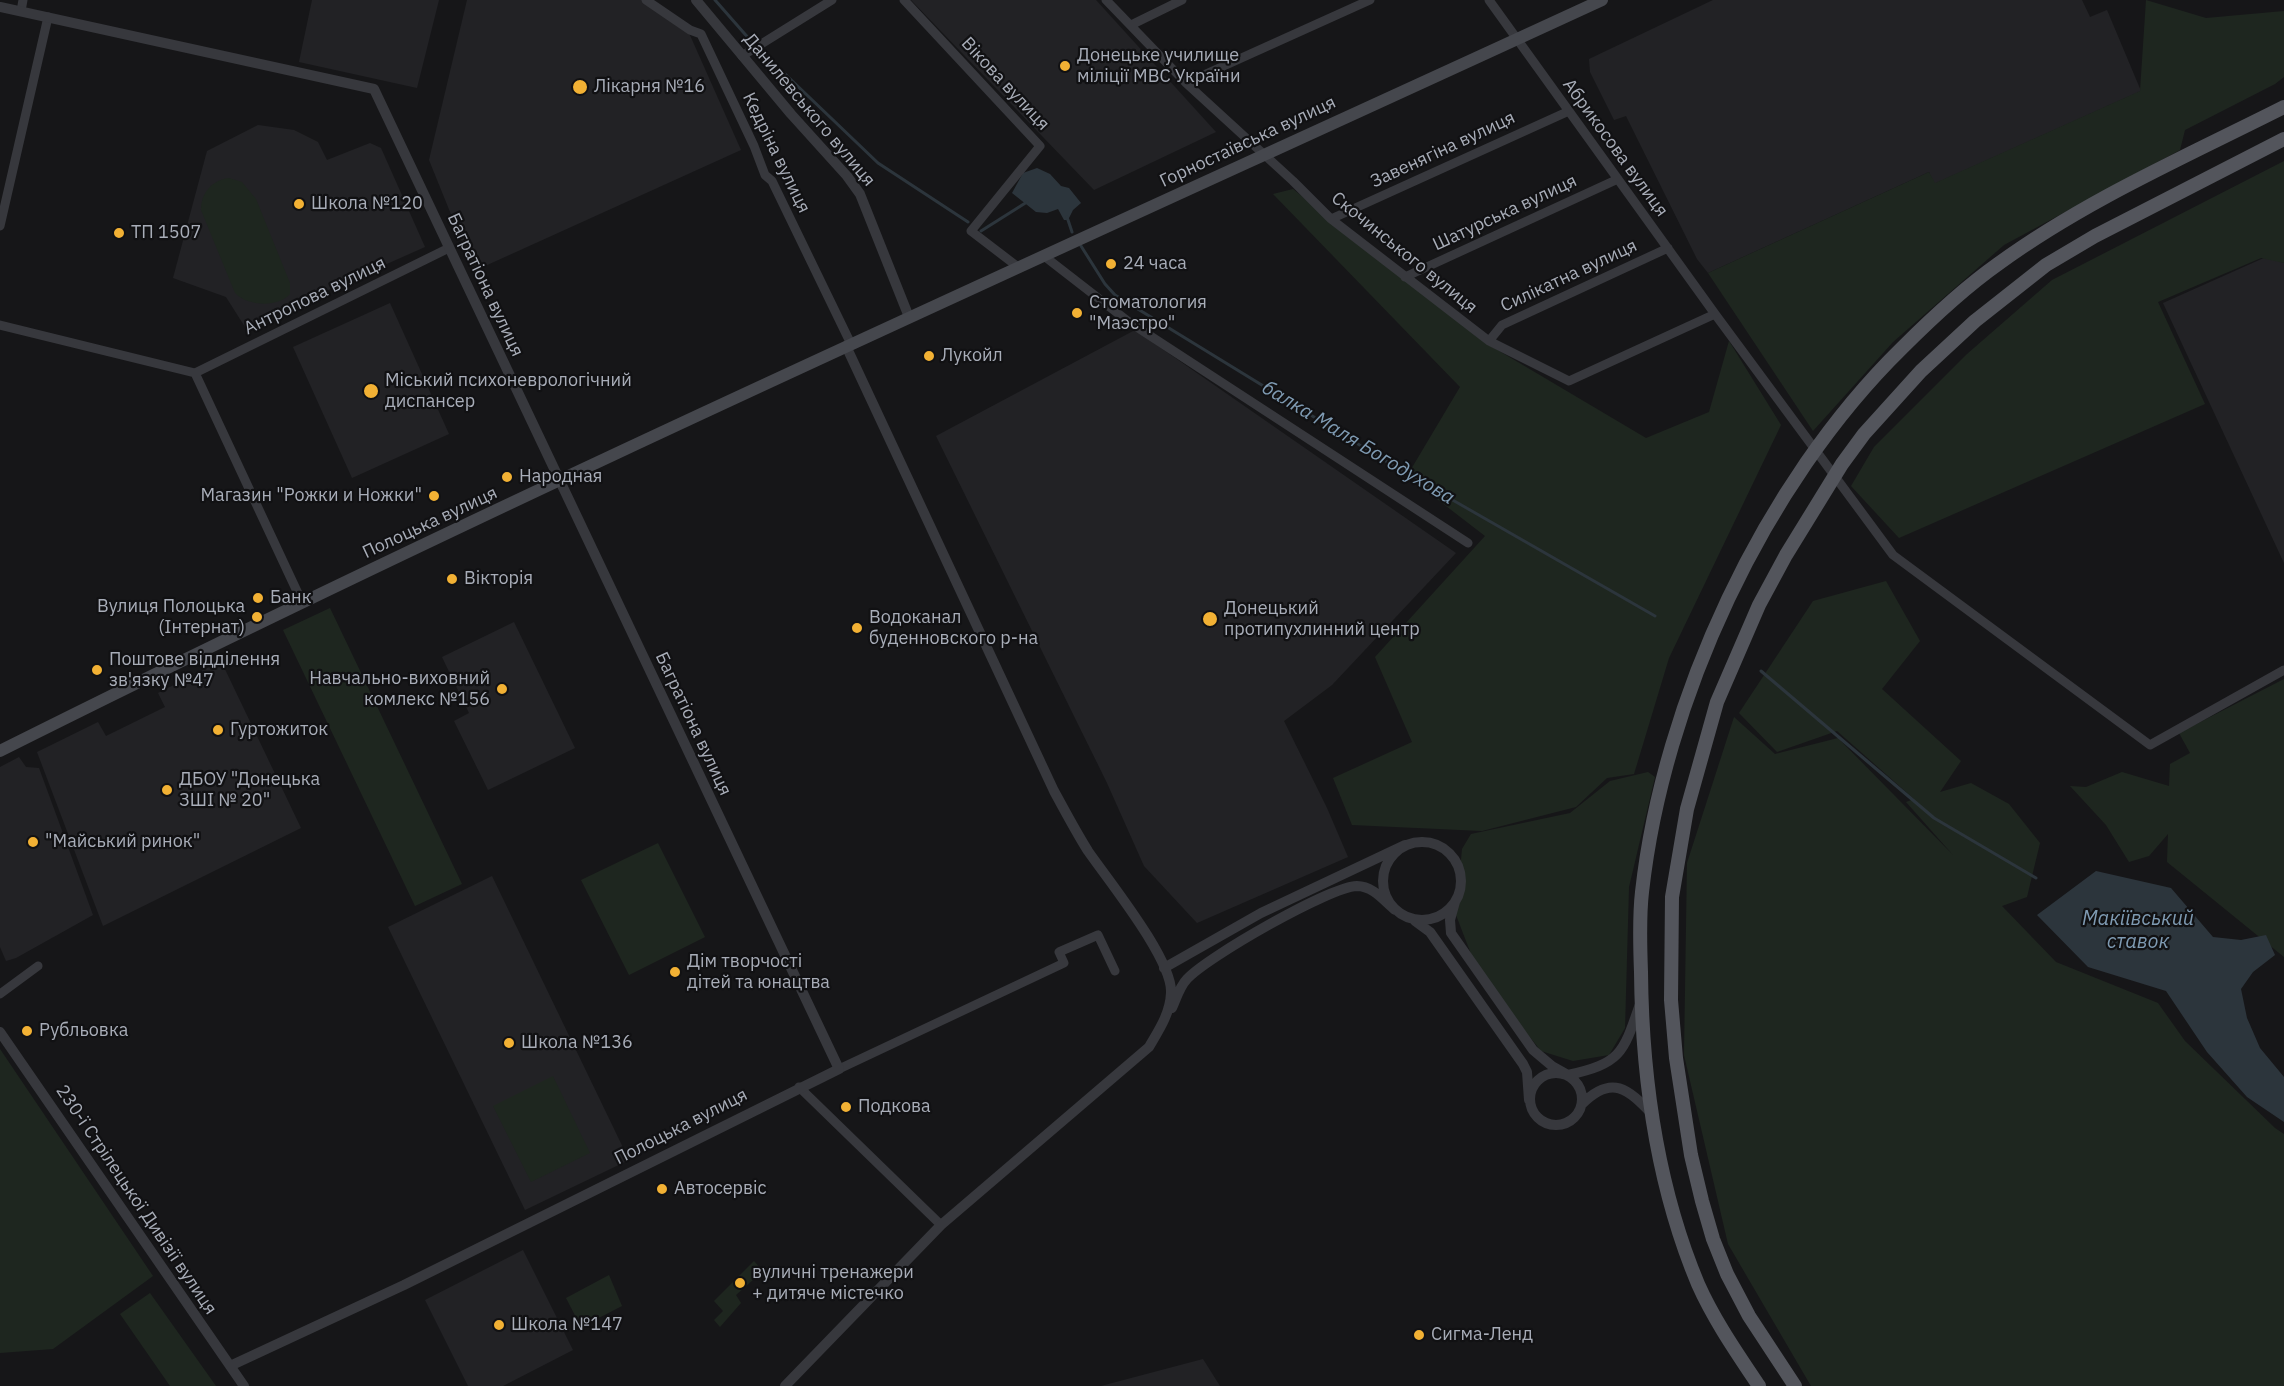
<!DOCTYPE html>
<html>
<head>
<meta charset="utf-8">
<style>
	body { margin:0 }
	canvas { display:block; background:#161618 }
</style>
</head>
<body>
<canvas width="2284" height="1386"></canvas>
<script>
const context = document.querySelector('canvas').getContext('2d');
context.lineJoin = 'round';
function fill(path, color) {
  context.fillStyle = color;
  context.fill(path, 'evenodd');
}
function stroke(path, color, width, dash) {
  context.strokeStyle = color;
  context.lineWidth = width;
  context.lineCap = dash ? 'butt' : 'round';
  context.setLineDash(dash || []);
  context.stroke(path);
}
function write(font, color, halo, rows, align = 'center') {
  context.font = font + ' "IBM Plex Sans",sans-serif';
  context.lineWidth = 4.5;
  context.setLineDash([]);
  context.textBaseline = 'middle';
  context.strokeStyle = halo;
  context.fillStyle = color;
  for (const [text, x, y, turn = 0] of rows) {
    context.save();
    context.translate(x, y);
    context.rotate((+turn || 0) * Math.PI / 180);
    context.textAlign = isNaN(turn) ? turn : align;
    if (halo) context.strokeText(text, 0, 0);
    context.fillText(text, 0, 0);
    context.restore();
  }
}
const built = new Path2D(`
	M312,0H439L417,88L299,62Z
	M467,0H646L685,24L741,150L474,271L429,160Z
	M911,0H1096L1216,132L1094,190Z
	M1713,0H2082L2090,17L2107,10L2141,91L1934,184L1929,172L1708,273L1697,259L1626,116L1614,120L1590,72L1589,59Z
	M258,125L294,130L318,142L327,160L370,143L381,148L425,247L245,327L226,297L173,278L207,151Z
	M2266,257L2284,263V563L2163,303Z
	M390,303L449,434L352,478L293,347Z
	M1135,330L1456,553L1332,685L1284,721L1327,808L1348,857L1197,923L1144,866L1107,783L936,436Z
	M514,622L575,748L488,790L454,721L469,713L442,657Z
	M221,661L301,828L103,926L37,752L98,722L106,736L165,707L158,693Z
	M19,757L26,767L39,768L93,915L16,958L6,961L0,947V767Z
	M492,876L629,1160L525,1210L388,927Z
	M523,1250L573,1350L503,1386H468L425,1300Z
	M1203,1359L1220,1386H1101Z`);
const green = new Path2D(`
	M2146,0L2206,18L2284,11V77L2275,84L2185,130L2180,150L2004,245L1893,342L1813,431L1708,273L1929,172L1935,183L2140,91Z
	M2284,161V263L2261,258L2158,302L2205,404L1899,538L1851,486L1874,447L1967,354L2052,280Z
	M229,178L242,182L256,199L290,283V294C278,308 247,306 235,293L201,210C201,193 212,180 229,178Z
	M1293,189L1484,342L1646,438L1709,412L1729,341L1781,425L1669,658L1634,774L1607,778L1576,807L1482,831L1352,825L1333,778L1412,742L1375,657L1485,536L1407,476L1460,387L1273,194Z
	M1886,581L1920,641L1882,689L1961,761L1940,792L1971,783L2009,804L2040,843L2027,897L2002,906L2056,962L2158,1003L2185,1041L2275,1128L2284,1134V1386H1811L1728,1244L1684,1055L1687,863L1734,717L1775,754L1838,738L1953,855L1906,802L1914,799L1837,731L1777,752L1739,713L1813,601Z
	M330,608L462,884L415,906L283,630Z
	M2284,679V957L2167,862L2168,834L2149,856L2129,862L2106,825L2070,786L2086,787L2122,772L2169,786L2170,764L2190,753L2179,733Z
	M1648,772L1655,777L1629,887L1625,1028L1609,1055L1573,1061L1541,1051L1478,972L1456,915L1462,849L1471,834L1570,813L1610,781Z
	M658,843L705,937L629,975L581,880Z
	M0,1049L153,1276L53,1349L0,1353Z
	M553,1076L590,1153L531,1182L493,1106Z
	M754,1261L763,1271L736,1295L741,1303L720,1327L714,1320L723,1311L714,1301Z
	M609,1275L622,1306L581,1327L566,1298Z
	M150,1293L216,1386H170L120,1314Z`);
const water = new Path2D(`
	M1037,168L1050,174L1061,186L1069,188L1081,203L1073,210L1068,220H1064L1058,209L1047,213L1036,212L1012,193L1023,173Z
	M2096,871L2171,888L2213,937L2241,940L2266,935L2275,955L2253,972L2241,989L2247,1018L2260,1048L2284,1077V1122L2247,1097L2207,1052L2166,991L2088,967L2037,915Z`);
const stream = new Path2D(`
	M715,0L751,41
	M762,52L878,163L968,222
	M1067,217L1072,232
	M981,231L1027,202
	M1081,246L1105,284L1115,295L1402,471L1655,616
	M1761,671L1934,818L2036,878`);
const minor = new Path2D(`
	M646,0L690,30L701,34L754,146L765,175L772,181L851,344
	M904,0L1040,146L971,231L1018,267
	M1106,0L1186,83L1293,181L1331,219L1489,341L1569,381L1715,314
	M1489,0L1715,314L1893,555L2150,745L2284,670
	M21,11L23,0
	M1131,25L1182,0
	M742,56L832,0
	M1186,83L1370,0
	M1331,219L1569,111
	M0,226L48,17
	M1044,256L1129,322L1468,543
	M1405,277L1618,179
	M0,325L195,373L302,602
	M1489,341L1502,325L1668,248
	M195,373L449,248
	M0,994L38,966
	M839,1069L1064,963L1059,952L1098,935L1115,971
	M799,1087L941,1225`);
const tertiary = new Path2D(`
	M696,0L791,114L847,176L860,194L909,317
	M0,7L374,89L839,1069L404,1285L230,1366
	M1383 881a39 39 0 1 1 78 0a39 39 0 1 1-78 0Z
	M1455,902L1450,920L1451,933L1533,1050L1552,1066L1568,1075C1621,1063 1623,1054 1640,1004
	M1415,921L1430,932L1523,1064L1527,1072L1529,1100
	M1164,968L1261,913L1405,845
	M1172,1008C1176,999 1180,986 1187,979C1207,957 1329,887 1357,886C1373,886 1384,901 1395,910
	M0,1032L244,1386
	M1530 1099a26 26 0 1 1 52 0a26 26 0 1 1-52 0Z
	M1582,1104C1612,1074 1628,1089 1652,1114
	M785,1386L941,1225L1149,1047C1159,1030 1170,1014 1171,993C1173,960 1108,880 1088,851C1076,832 1065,811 1054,791L846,346`);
const secondary = new Path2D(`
	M0,751C527,487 1066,247 1602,0`);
const primary = new Path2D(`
	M1759,1386C1737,1353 1714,1320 1698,1284C1657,1186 1642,1077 1641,972C1640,946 1639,918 1642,892C1663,701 1764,483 1902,348C1932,318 1964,288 1998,264C2086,200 2187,156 2284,107
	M1795,1386L1749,1316L1727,1274L1713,1239L1702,1201L1691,1155L1676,1058L1671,1000L1672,897L1687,809L1717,702L1759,605L1786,555L1842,464L1864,434L1921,371L1975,321L2046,265L2095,236L2284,139`);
const markers = [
	[1065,66,6,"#f2b134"],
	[580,87,8,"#f2b134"],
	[299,204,6,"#f2b134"],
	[119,233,6,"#f2b134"],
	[1111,264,6,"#f2b134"],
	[1077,313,6,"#f2b134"],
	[929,356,6,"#f2b134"],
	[371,391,8,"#f2b134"],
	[507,477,6,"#f2b134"],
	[434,496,6,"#f2b134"],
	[452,579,6,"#f2b134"],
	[258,598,6,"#f2b134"],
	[257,617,6,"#f2b134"],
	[1210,619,8,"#f2b134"],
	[857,628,6,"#f2b134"],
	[97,670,6,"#f2b134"],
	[502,689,6,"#f2b134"],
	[218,730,6,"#f2b134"],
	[167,790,6,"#f2b134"],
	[33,842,6,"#f2b134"],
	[675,972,6,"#f2b134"],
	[27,1031,6,"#f2b134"],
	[509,1043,6,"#f2b134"],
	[846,1107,6,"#f2b134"],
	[662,1189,6,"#f2b134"],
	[740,1283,6,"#f2b134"],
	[499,1325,6,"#f2b134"],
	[1419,1335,6,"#f2b134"]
];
const poiNames = [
	["Донецьке училище",1077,56],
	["міліції МВС України",1077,77],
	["Лікарня №16",594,87],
	["Школа №120",311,204],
	["ТП 1507",131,233],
	["24 часа",1123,264],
	["Стоматология",1089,303],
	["\"Маэстро\"",1089,324],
	["Лукойл",941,356],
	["Міський психоневрологічний",385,381],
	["диспансер",385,402],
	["Народная",519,477],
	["Магазин \"Рожки и Ножки\"",422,496,"right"],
	["Вікторія",464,579],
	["Банк",270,598],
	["Вулиця Полоцька",245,607,"right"],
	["(Інтернат)",245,628,"right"],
	["Донецький",1224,609],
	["протипухлинний центр",1224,630],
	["Водоканал",869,618],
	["буденновского р-на",869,639],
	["Поштове відділення",109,660],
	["зв'язку №47",109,681],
	["Навчально-виховний",490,679,"right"],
	["комлекс №156",490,700,"right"],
	["Гуртожиток",230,730],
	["ДБОУ \"Донецька",179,780],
	["ЗШІ № 20\"",179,801],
	["\"Майський ринок\"",45,842],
	["Дім творчості",687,962],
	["дітей та юнацтва",687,983],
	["Рубльовка",39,1031],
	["Школа №136",521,1043],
	["Подкова",858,1107],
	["Автосервіс",674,1189],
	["вуличні тренажери",752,1273],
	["+ дитяче містечко",752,1294],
	["Школа №147",511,1325],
	["Сигма-Ленд",1431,1335]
];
const streetNames = [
	["Вікова вулиця",1005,84,47],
	["Данилевського вулиця",809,110,50],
	["Горностаївська вулиця",1248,142,-25],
	["Абрикосова вулиця",1615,148,54],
	["Завенягіна вулиця",1443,150,-25],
	["Кедріна вулиця",776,153,64],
	["Шатурська вулиця",1505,213,-25],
	["Скочинського вулиця",1404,253,39],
	["Силікатна вулиця",1569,276,-25],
	["Багратіона вулиця",485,285,65],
	["Антропова вулиця",315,296,-26],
	["Полоцька вулиця",430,523,-25],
	["Багратіона вулиця",693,724,65],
	["Полоцька вулиця",681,1127,-27],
	["230-ї Стрілецької Дивізії вулиця",136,1200,56]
];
const waterNames = [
	["балка Маля Богодухова",1358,443,31],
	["Макіївський",2138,919],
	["ставок",2138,942]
];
fill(built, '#222225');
fill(green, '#1e261f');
fill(water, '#2c353c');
stroke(stream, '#2c353c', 3);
stroke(minor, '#37383d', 9);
stroke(tertiary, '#37383d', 10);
stroke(secondary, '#45474d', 12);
stroke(primary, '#53555c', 14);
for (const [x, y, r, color] of markers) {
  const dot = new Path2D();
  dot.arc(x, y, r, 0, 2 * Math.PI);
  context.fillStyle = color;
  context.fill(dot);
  stroke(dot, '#111113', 2);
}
write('18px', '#a8adb8', '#111113', poiNames, 'left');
write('18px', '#a8adb8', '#111113', streetNames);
write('italic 20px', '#7f9bb3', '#111113', waterNames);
</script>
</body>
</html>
